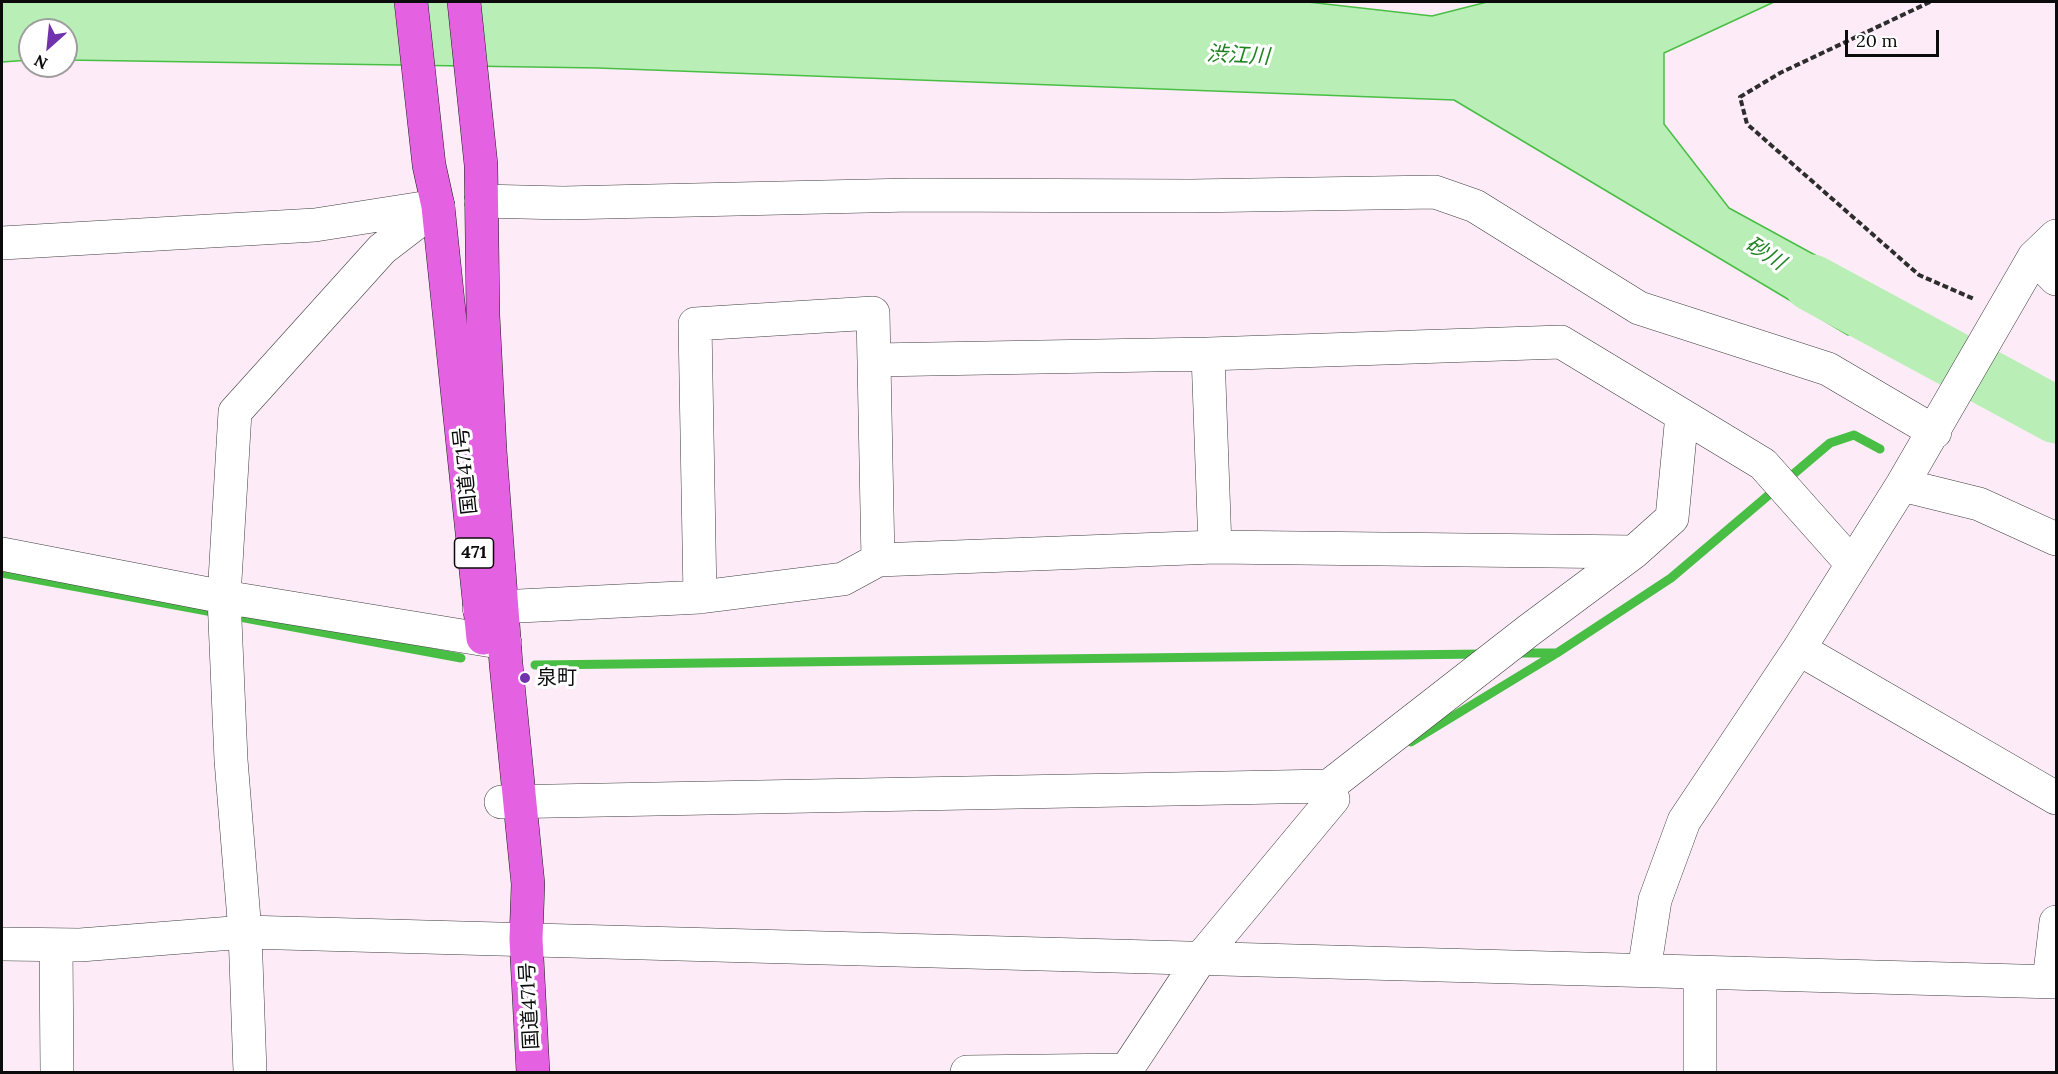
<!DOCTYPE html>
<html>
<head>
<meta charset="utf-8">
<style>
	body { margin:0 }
	#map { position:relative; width:2058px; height:1074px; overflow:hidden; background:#fdecf7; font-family:Lora,serif }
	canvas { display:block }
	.frame { position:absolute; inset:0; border:3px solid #0b0b0b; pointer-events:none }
	.north { position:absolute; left:18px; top:18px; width:60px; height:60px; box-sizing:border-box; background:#fff; border:2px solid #9d9d9d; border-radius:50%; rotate:207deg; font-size:16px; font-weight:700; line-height:24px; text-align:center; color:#0b0b0b }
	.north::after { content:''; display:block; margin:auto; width:21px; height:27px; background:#7133ac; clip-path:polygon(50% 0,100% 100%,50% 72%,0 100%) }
	.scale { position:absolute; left:1845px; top:30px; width:94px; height:27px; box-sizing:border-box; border:3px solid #0b0b0b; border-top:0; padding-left:8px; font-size:18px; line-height:21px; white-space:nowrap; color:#0b0b0b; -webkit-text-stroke:4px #fff; paint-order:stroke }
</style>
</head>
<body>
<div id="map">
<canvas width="2058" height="1074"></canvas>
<div class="frame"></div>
<div class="north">N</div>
<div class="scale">20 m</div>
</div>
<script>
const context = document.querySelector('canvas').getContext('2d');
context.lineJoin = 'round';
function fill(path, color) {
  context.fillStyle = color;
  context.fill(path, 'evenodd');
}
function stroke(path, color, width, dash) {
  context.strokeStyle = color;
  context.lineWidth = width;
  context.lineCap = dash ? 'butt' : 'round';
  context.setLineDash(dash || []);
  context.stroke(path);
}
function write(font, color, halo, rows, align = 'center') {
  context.font = font + ' Lora,"Noto Sans JP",serif';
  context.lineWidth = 6;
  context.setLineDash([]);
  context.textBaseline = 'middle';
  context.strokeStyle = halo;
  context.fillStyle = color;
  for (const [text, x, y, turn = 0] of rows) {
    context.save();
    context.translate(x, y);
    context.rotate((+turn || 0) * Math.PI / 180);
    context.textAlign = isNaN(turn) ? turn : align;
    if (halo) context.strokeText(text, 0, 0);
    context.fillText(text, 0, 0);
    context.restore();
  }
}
const water = new Path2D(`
	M2,2H1308L1432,16L1487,2H1774L1664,53V124L1729,208L1910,307L1848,335L1454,100L598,68L66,60V30H30V60L2,62Z`);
const stream = new Path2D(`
	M2,573L461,658
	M1514,653H1557
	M535,665L1483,654
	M1411,742L1557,653L1671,578L1830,443L1854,435L1880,449`);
const river = new Path2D(`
	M1812,283L2056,415`);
const path = new Path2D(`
	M1930,2L1780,73L1740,97L1747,124L1919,275L1974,299`);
const minor = new Path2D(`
	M481,201L563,203L911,195L1191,196L1435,192L1475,206L1639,308L1828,369L1935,432
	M2,243L315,225L436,206
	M2034,257L2056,279
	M1208,354L1215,547
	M875,360L1208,354L1561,342L1763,464L1852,564
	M1902,485L1979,504L2056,539
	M2,554L224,597L505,643
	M700,597L695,324L873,313L878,560
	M479,608L700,597L843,579L878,560L1215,547L1634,552
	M1799,649L2056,798
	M501,802L1329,786L1528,631L1634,552L1672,518L1682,415
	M2,944L80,945L245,932L2056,982
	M56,945L57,1072
	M1644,971L1655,900L1684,821L1799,649L1902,485L2034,257L2056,236
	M2049,981L2056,922
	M250,1072L245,932L231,760L224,597L235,412L382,249L438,206
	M967,1072L1126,1070
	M1125,1072L1200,959L1333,799L1329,786
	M1700,1072V973`);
const highway = new Path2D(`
	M411,2L429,165L438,206L483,638
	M464,2L481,165L483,315L490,450L506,664L528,884L526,939L533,1072`);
const markers = [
	[525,678,6,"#7133ac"]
];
const shields = [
	[474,553,39]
];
const shieldNames = [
	["471",474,553]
];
const streetNames = [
	["国道471号",466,471,-96],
	["国道471号",530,1006,-93]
];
const poiNames = [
	["泉町",537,678]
];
const waterNames = [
	["渋江川",1238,56,3],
	["砂川",1765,254,33]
];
fill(water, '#b9efb6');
stroke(water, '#49be45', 1.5);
stroke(stream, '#49be45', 9);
stroke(river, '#b9efb6', 57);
stroke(minor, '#3e3e3e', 34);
stroke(highway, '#1c1c1c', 34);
stroke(path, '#2d2d2d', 4, [6, 3]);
stroke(minor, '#fff', 33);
stroke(highway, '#e462e2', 33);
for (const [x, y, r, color] of markers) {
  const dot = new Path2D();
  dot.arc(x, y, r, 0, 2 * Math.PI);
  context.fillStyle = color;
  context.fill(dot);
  stroke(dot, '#fff', 2);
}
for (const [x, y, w] of shields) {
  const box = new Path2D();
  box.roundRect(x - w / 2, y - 15, w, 30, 4.5);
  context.fillStyle = '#fff';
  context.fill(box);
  stroke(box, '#0b0b0b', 1.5);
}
write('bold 18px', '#0b0b0b', null, shieldNames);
write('20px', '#0b0b0b', '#fff', streetNames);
write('20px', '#0b0b0b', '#fff', poiNames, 'left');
write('italic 21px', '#218221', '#fff', waterNames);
</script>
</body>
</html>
